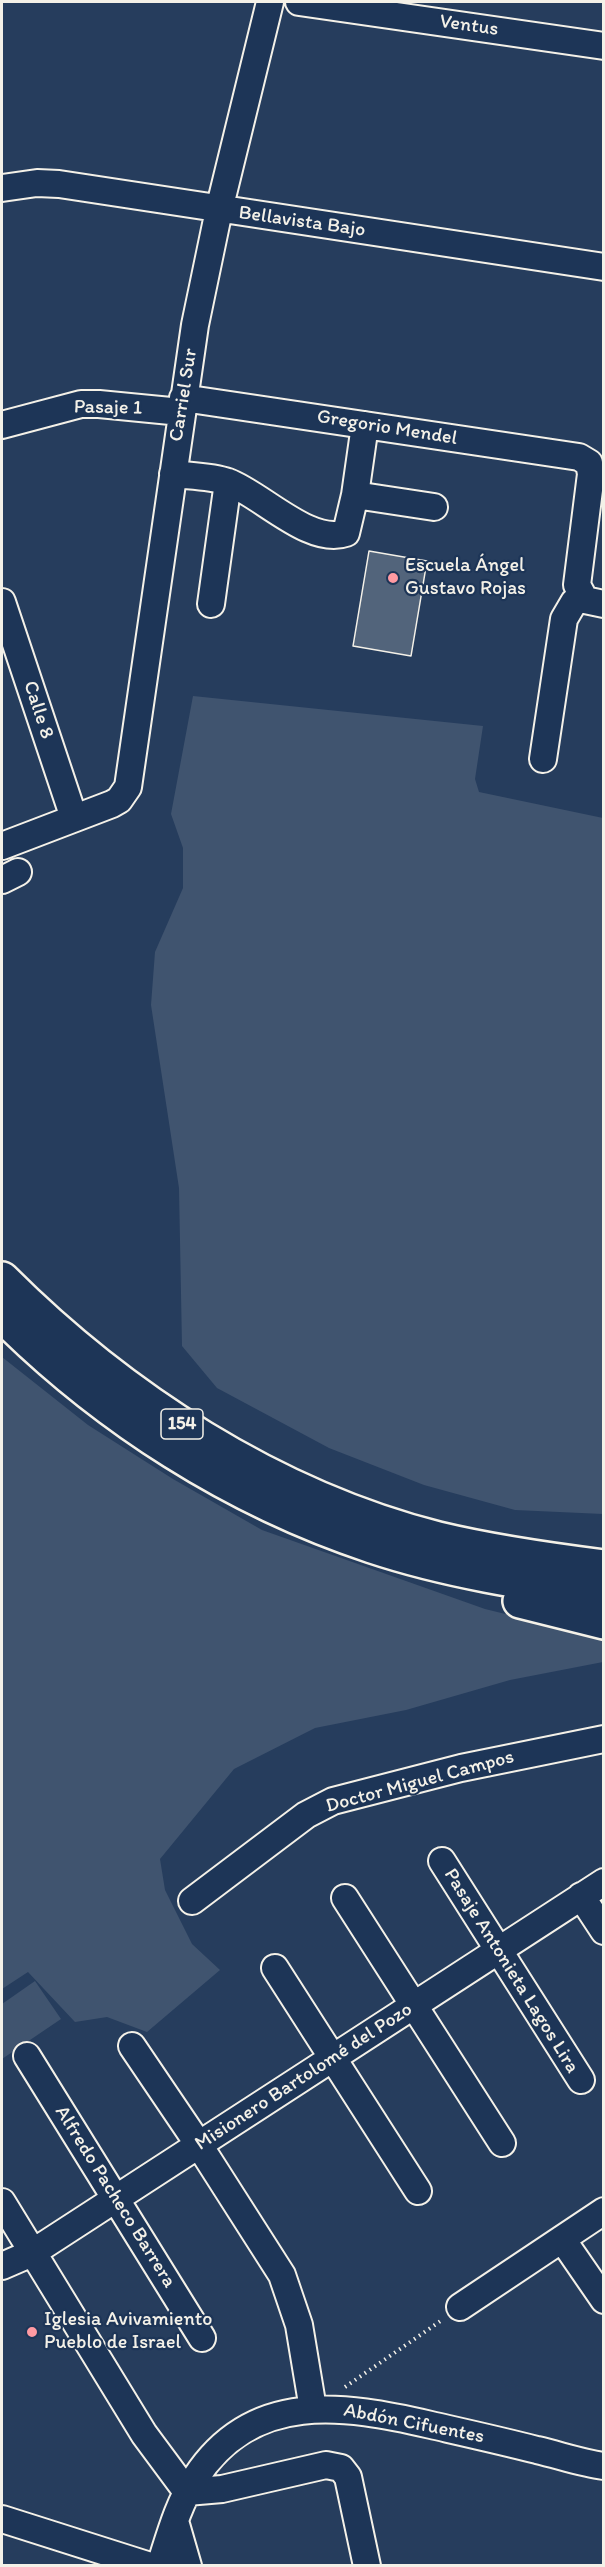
<!DOCTYPE html>
<html>
<head>
<meta charset="utf-8">
<style>
	body { margin:0 }
	#map { position:relative; width:605px; height:2567px; overflow:hidden; background:#263d5d; font-family:Itim,sans-serif }
	canvas { display:block }
	.frame { position:absolute; inset:0; border:3px solid #f4f1e8; pointer-events:none }
</style>
</head>
<body>
<div id="map">
<canvas width="605" height="2567"></canvas>
<div class="frame"></div>
</div>
<script>
const context = document.querySelector('canvas').getContext('2d');
context.lineJoin = 'round';
function fill(path, color) {
  context.fillStyle = color;
  context.fill(path, 'evenodd');
}
function stroke(path, color, width, dash) {
  context.strokeStyle = color;
  context.lineWidth = width;
  context.lineCap = dash ? 'butt' : 'round';
  context.setLineDash(dash || []);
  context.stroke(path);
}
function write(font, color, halo, rows, align = 'center') {
  context.font = font + ' Itim,sans-serif';
  context.lineWidth = 4.5;
  context.setLineDash([]);
  context.textBaseline = 'middle';
  context.strokeStyle = halo;
  context.fillStyle = color;
  for (const [text, x, y, turn = 0] of rows) {
    context.save();
    context.translate(x, y);
    context.rotate((+turn || 0) * Math.PI / 180);
    context.textAlign = isNaN(turn) ? turn : align;
    if (halo) context.strokeText(text, 0, 0);
    context.fillText(text, 0, 0);
    context.restore();
  }
}
const green = new Path2D(`
	M193,696L483,726L475,779L479,792L603,818V1514L515,1510L424,1485L329,1448L217,1388L182,1346L179,1188L151,1005L155,952L183,888V848L171,814Z
	M2,1357L88,1425L173,1479L262,1530L485,1609L603,1638V1662L510,1680L406,1710L315,1728L234,1769L160,1859L165,1890L192,1944L220,1970L147,2032L107,2017L75,2022L28,1972L2,1989Z
	M35,1981L61,2019L2,2059V2004Z`);
const building = new Path2D(`
	M369,551L427,561L411,656L353,646Z`);
const path = new Path2D(`
	M345,2387L442,2320`);
const minor = new Path2D(`
	M299,2L604,46
	M2,188L37,183L59,184L604,267
	M183,398L579,457L589,463
	M2,425L81,404H99L181,412
	M365,425L355,495L434,507
	M589,463L591,474L577,585L585,600L604,604
	M173,474C190,476 212,476 228,482C261,494 310,546 346,533L355,495
	M2,602L74,818
	M211,604L228,482
	M543,759L564,619L574,602L581,596
	M2,846L112,804L119,800L128,787L195,325L219,210L270,2
	M2,880L18,872
	M442,1861L581,2080
	M581,1896L604,1931
	M345,1898L502,2143
	M192,1901L306,1815L333,1801L461,1768L604,1739
	M275,1968L418,2191
	M132,2046L199,2145L282,2275L299,2325L313,2409
	M27,2056L202,2338
	M2,2202L144,2434L187,2492L222,2489L326,2465L341,2468L348,2477L367,2566
	M562,2239L604,2300
	M2,2266L32,2253L604,1882
	M460,2307L604,2211
	M2,2519L150,2566
	M175,2521L188,2566
	M160,2566C170,2535 178,2504 196,2477C253,2390 344,2405 431,2425C466,2433 502,2441 537,2450C559,2455 581,2463 604,2466`);
const highway = new Path2D(`
	M2,1279C121,1398 273,1497 438,1539C492,1552 548,1560 604,1567
	M2,1315C105,1418 233,1500 372,1546C447,1571 526,1583 604,1594
	M520,1601L604,1622`);
const markers = [
	[393,578,6,"#ff9aa2"],
	[32,2332,6,"#ff9aa2"]
];
const shields = [
	[182,1424,42]
];
const shieldNames = [
	["154",182,1424]
];
const streetNames = [
	["Ventus",469,26,8],
	["Bellavista Bajo",302,222,8],
	["Carriel Sur",184,395,-81],
	["Pasaje 1",108,408,1],
	["Gregorio Mendel",387,428,9],
	["Calle 8",38,710,72],
	["Doctor Miguel Campos",420,1782,-15],
	["Pasaje Antonieta Lagos Lira",511,1971,58],
	["Misionero Bartolomé del Pozo",304,2077,-33],
	["Alfredo Pacheco Barrera",115,2197,58],
	["Abdón Cifuentes",414,2424,11]
];
const poiNames = [
	["Escuela Ángel",405,566],
	["Gustavo Rojas",405,589],
	["Iglesia Avivamiento",44,2320],
	["Pueblo de Israel",44,2343]
];
fill(green, '#40546f');
fill(building, '#52647b');
stroke(building, '#f4f1e8', 1.5);
stroke(minor, '#f4f1e8', 30);
stroke(highway, '#f4f1e8', 38);
stroke(path, '#f4f1e8', 4, [1.5, 4.5]);
stroke(minor, '#1d3557', 26);
stroke(highway, '#1d3557', 33);
for (const [x, y, r, color] of markers) {
  const dot = new Path2D();
  dot.arc(x, y, r, 0, 2 * Math.PI);
  context.fillStyle = color;
  context.fill(dot);
  stroke(dot, '#1d3557', 2);
}
for (const [x, y, w] of shields) {
  const box = new Path2D();
  box.roundRect(x - w / 2, y - 15, w, 30, 4.5);
  context.fillStyle = '#1d3557';
  context.fill(box);
  stroke(box, '#f4f1e8', 1.5);
}
write('bold 18px', '#f4f1e8', null, shieldNames);
write('20px', '#f4f1e8', '#1d3557', streetNames);
write('20px', '#f4f1e8', '#1d3557', poiNames, 'left');
</script>
</body>
</html>
